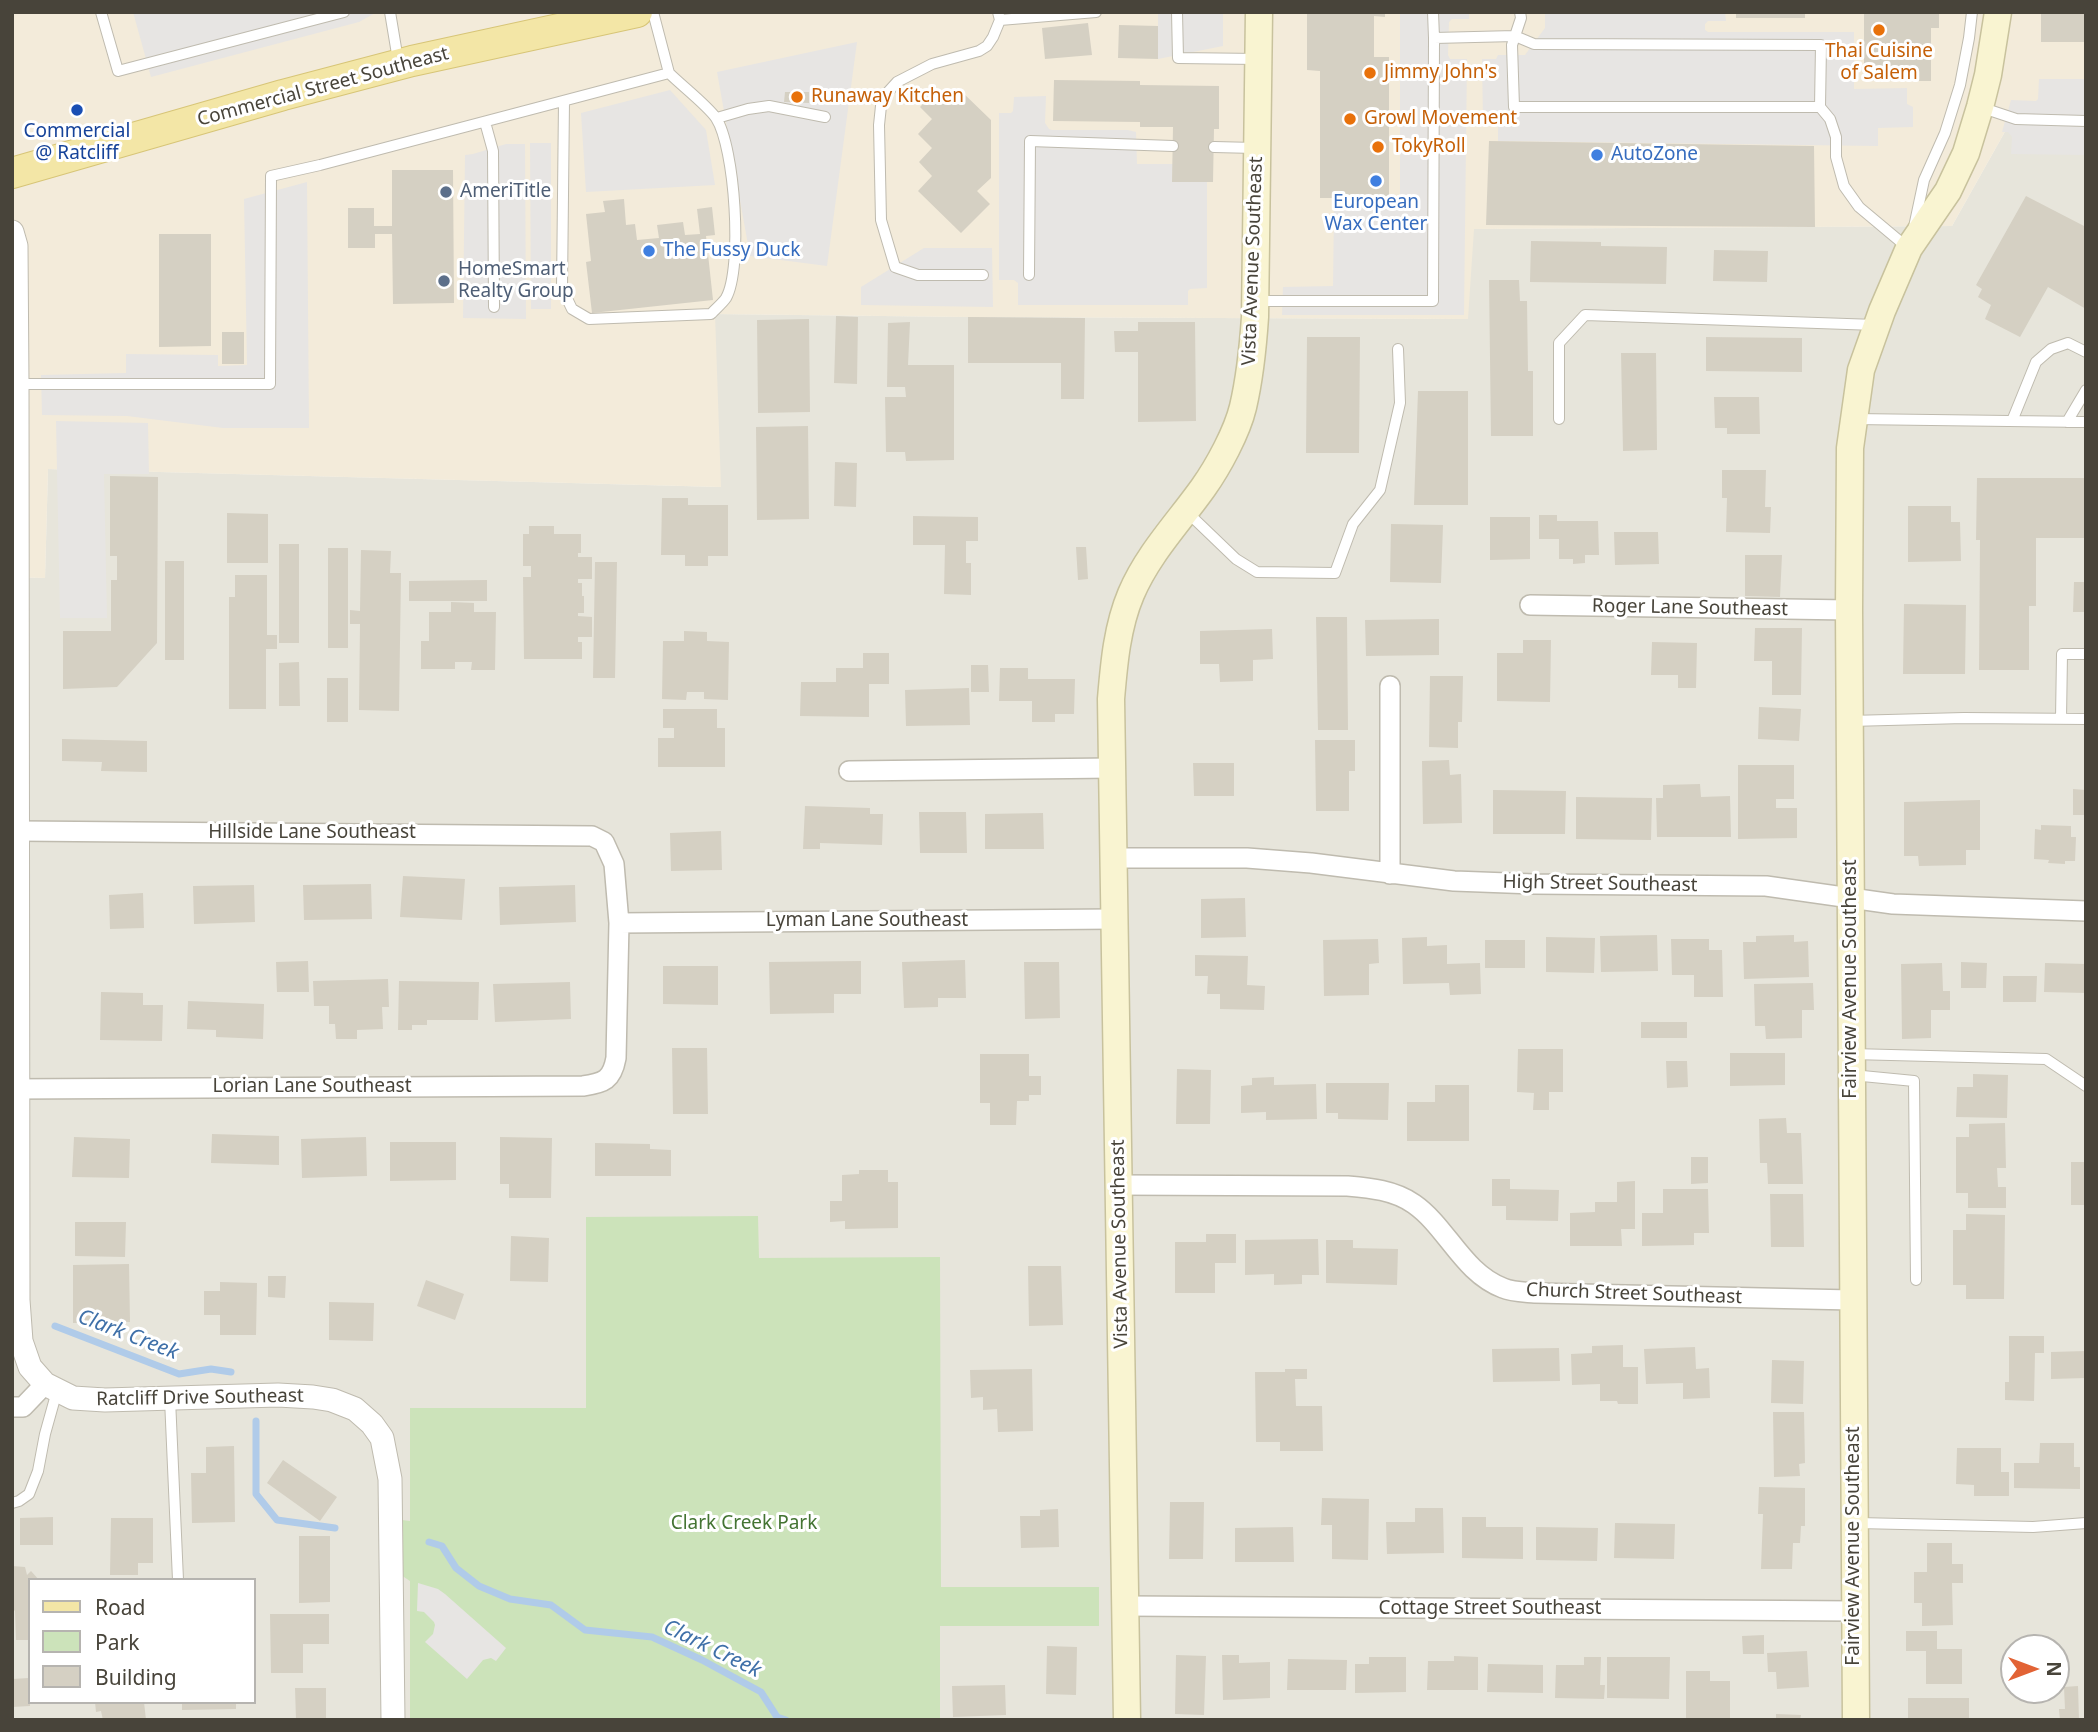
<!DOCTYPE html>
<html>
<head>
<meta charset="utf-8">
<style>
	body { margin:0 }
	#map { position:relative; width:2098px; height:1732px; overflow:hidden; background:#f4f3ec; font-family:"Noto Sans",sans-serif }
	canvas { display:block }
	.frame { position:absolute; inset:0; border:14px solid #48443a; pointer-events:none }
	.legend { position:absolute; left:28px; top:1578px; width:228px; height:126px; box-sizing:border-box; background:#fff; border:2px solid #b6b4b0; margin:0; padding:9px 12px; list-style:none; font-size:21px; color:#48443a }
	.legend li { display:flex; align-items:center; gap:14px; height:35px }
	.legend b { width:35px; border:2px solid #b6b4b0 }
	.north { position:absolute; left:2000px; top:1634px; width:70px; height:70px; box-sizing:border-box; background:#fff; border:2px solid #b6b4b0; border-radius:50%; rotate:90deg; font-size:19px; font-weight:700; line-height:28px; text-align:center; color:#48443a }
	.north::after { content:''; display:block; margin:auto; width:24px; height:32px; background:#e26335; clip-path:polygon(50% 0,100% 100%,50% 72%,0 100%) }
</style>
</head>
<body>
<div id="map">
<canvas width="2098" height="1732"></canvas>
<div class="frame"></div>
<ul class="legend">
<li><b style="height:9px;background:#f3e6a6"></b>Road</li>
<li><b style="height:19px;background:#cce3ba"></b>Park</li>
<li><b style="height:19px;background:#d5d0c3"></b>Building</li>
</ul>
<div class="north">N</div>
</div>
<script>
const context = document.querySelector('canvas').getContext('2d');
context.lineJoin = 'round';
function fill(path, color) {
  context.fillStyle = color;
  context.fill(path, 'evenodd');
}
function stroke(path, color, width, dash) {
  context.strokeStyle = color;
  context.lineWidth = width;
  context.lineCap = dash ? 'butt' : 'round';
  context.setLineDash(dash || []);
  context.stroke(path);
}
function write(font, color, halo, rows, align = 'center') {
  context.font = font + ' "Noto Sans",sans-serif';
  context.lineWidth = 6;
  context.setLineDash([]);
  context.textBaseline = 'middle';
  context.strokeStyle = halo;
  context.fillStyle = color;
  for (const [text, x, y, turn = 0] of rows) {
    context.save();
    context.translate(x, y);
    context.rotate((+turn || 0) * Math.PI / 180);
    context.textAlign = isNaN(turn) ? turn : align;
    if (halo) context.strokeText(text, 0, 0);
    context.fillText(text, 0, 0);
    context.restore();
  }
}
const residential = new Path2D(`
	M2007,128L2086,131V1720H12V577L45,578L48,469L720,487L714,314L968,317L1467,319L1473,229L1952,226ZM30,1580H254V1702H30ZM2014,1648H2056V1690H2014Z`);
const commercial = new Path2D(`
	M12,12H2086V131L2007,128L1952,226L1474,229L1468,319L968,317L715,314L721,487L48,469L45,578L12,577Z`);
const green = new Path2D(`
	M758,1216L759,1258L940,1257L941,1587H1099V1626H940V1720H410V1581L401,1575L402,1520L410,1521V1408H586V1217Z`);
const parking = new Path2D(`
	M133,12H377L359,22L151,77Z
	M1158,12H1223V46L1158,59Z
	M1400,12H1469V19H1452L1449,22L1448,55L1450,59H1467L1464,315H1282L1283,287L1333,286L1334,208H1400Z
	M1545,12H1725L1726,21H1708L1705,24V30L1708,32H1854V89L1907,88V104L1913,107V127L1878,128V146L1498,141V122L1483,121L1482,59H1496L1498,55H1525L1545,28Z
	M857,42L827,266L750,256L717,72Z
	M2039,79H2086V155L2011,154L2012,137L2008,132H2002L2011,100L2036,101L2038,99Z
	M670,90L706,130L715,185L586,192L581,113Z
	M1046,96L1045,123L1049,129L1052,130H1128L1136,132L1137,164H1173L1172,182H1207V288L1190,289L1188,291V305H1018V283L1014,280H999V113H1011L1013,111L1014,97Z
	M530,143H551V309H531Z
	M506,144H525L526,319L463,318L465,155L473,154Z
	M307,182L309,428H223L127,416L42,415L41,375L126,373V354L218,355V366L247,365L244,199Z
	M924,248H992L993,307L861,305V287Z
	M56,421L148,423L149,474H104L107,618H60Z
	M418,1583L438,1589L445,1594L506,1648L496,1661L491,1658L483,1660L467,1679L425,1642L433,1634L435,1625L434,1622L424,1612L417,1611Z`);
const stream = new Path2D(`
	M55,1326L179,1374L211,1369L231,1372
	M256,1421V1494L277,1520L335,1528
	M429,1542L442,1546L456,1568L479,1586L510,1599L551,1605L585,1630L652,1637L702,1660L761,1692L777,1717L786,1720`);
const building = new Path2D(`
	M1307,12H1385V17L1374,16V57H1389V198H1320V71L1307,70Z
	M1736,12H1805V18H1736Z
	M1864,12H1939V28H1931V81H1864Z
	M2041,12H2086V42H2041Z
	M1088,23L1092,55L1045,59L1042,28Z
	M1119,25L1158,26V59L1118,58Z
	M1054,80L1140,81V85L1219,86V129H1214L1213,182H1172L1173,127H1140V122L1053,121Z
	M935,91L950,105L962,92L991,120V178L977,191L990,204L961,233L918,191L932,176L919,162L932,148L918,134L932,119L920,107Z
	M785,92H809V103L784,102Z
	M1489,141L1814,146L1815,227L1486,225Z
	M392,170H453L454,303L393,304L392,234H375V248H348V208H374V226H392Z
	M2026,196L2086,227V309L2048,287L2020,337L1985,319L1991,305L1978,297L1982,289L1976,285Z
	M624,199L626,225L635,224L637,240L659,238L657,225L683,222L685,235L700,234L697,209L712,207L715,235L706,236L713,300L592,313L586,262L591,261L586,214L605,212L603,201Z
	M159,234H211V346L159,347Z
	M1531,241L1601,242V246L1667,247L1666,284L1530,282Z
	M1714,250L1768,251L1767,282L1713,281Z
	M1489,280H1519L1520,301H1527L1528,371H1533V436H1491Z
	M836,316L858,317L857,384L834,383Z
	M968,317L1085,318L1084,399H1061V363H968Z
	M809,319L810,412L758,413L757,320Z
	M910,322L908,365H954V460L906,461L905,452H886L885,397H906L905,387H887L888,323Z
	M1138,322H1195L1196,421L1138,422V352H1115L1114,331H1138Z
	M222,332H244V364H222Z
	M1307,337H1360L1359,453H1306Z
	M1706,337L1802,338V372L1706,371Z
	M1621,353H1656L1657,450L1623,451Z
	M1418,391H1468V505H1414Z
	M1714,397H1759L1760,434H1727V428H1715Z
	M808,426L809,519L757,520L756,427Z
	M835,462L857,463L856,507L834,506Z
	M1722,470H1766L1765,507H1771L1770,533L1726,532L1727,498H1722Z
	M110,476L158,477L157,643L117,687L63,689V631H111V580H117V556H110Z
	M1977,478H2086V538H2036V606H2029V670H1979L1980,540H1976Z
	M662,498H688V505H728V556H708V566H685V555H661Z
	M1908,506H1951V522H1960L1961,561L1908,562Z
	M227,513L268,514V563H227Z
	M1539,515H1557V521H1598L1599,555H1585V563L1573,564V559H1559V539H1539Z
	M913,516L978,517V541H966V563H971V595L944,594L945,545H913Z
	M1490,517H1530V559L1490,560Z
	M1391,524L1443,525L1441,583L1390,582Z
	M529,526H554V534H581V553H578V557H592V579H578V583H582V596H584V613H578V616L592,617V637H578V642H582V659H524L523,577H531V566H523V534H529Z
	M1614,532H1658L1659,564L1615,565Z
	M279,544H299V643H279Z
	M1076,547H1086L1088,579L1078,580Z
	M328,548H348V648H328Z
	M361,550L391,551L390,573H401L399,711L359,710L360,624H350V610L360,611Z
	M1745,555H1782L1780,597L1745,596Z
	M165,561H184V660H165Z
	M595,562H617L615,678H593Z
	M235,575H267V635H277V649H266V709H229V597H235Z
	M487,580V601H409V581Z
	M2074,582H2086V612H2073Z
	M451,602L474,603V612H496L495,670H471L472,662H455V669H421V641H429V612H451Z
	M1904,604L1966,605L1965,674H1903Z
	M1316,617H1347L1348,730H1318Z
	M1439,619V655L1366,656L1365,620Z
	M1755,628H1802L1801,695H1772V661H1754Z
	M1272,629L1273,659L1253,660V681L1220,682L1219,664H1200V631Z
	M684,631L707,632V641L729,642L728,700L704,699V692H687L686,700L662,699L663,641H684Z
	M1523,640H1551L1550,702L1497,701V653H1523Z
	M1652,642L1697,643L1696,688H1678V675H1651Z
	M863,653H889V684H869V717L800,716L801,682H836V668H863Z
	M299,662L300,706H279V663Z
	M971,665H988L989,692H971Z
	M1000,668H1028V679H1075L1074,714H1055V722H1032V701H999Z
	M1430,676H1463L1462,722H1458V748L1429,747Z
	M327,678H348V722H327Z
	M969,688L970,725L906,726L905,690Z
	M1759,707L1801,709L1799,741L1758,739Z
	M663,709H717V728H725V767H658V738H674V728H663Z
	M62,739L147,741V772L101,771L102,762L62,761Z
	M1315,740H1355V771H1349V811H1316Z
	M1449,760L1450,775L1461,774L1462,823L1423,824L1422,761Z
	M1193,763H1234V796H1194Z
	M1738,765H1794V799H1776V808H1797V838L1738,839Z
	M1700,784L1701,797L1730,796L1731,837H1657L1656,798H1663V785Z
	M2073,789L2086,790V815H2073Z
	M1493,790L1566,791L1565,834H1493Z
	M1576,797L1652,798L1651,840L1576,839Z
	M1980,800V850H1966V865L1919,866L1918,856H1904V802Z
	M805,806L870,808V814H883L882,845L820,843V849H803Z
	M919,812H966L967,853H920Z
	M1043,813L1044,849H985V814Z
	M2041,825L2071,826V837H2076L2075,861H2065V864L2048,863L2049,860L2034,859L2035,829L2041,830Z
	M721,831L722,870L671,871L670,833Z
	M403,876L465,879L462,920L400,917Z
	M371,884L372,919L304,920L303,885Z
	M254,885L255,922L194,924L193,886Z
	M575,885L576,922L500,925L499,887Z
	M143,893L144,928L110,929L109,895Z
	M1245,898L1246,937L1201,938V899Z
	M1657,935L1658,971L1601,972L1600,936Z
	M1794,935V942L1808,941L1809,977L1744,979L1743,942H1756V936Z
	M1427,937V946L1447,945V964L1480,963L1481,994L1450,995L1449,983L1403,984L1402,938Z
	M1546,937L1595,938L1594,973L1546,972Z
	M1378,939L1379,963L1369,964V995L1324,996L1323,940Z
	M1671,939H1709V950H1722L1723,997H1694V975H1672Z
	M1485,940H1525V968H1485Z
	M1195,955L1248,956L1247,985L1265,986L1264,1010L1220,1009V994H1207L1208,976H1195Z
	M965,960L966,998H938V1007L904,1008L902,962Z
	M308,961L309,992H277L276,962Z
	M861,961V994H834V1013L770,1014L769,962Z
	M1024,962H1059L1060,1018L1025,1019Z
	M1961,962L1987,963L1986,988H1961Z
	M1942,963L1943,991H1950V1010H1931V1038L1902,1039L1901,964Z
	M2045,963L2086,964V993L2044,992Z
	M663,966H718V1005L663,1004Z
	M2003,976H2037L2036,1002H2003Z
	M388,979L389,1007H382L383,1029L357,1030V1039H336L335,1024H329V1006H314L313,981Z
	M399,981L479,982L478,1020H427V1025H412V1030H398Z
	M570,982L571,1019L495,1022L493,984Z
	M1813,983L1814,1010H1802V1038L1766,1039L1765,1026H1755L1754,984Z
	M101,992L143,993V1005H163L162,1041L100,1040Z
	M188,1001L264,1004L263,1039L216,1037V1030L187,1029Z
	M1641,1022H1687V1038H1641Z
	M672,1048H707L708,1114H673Z
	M1518,1049H1563V1092H1549V1110H1533L1534,1093L1517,1092Z
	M1730,1053H1785V1085L1730,1086Z
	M980,1054H1029V1076H1041V1095H1029V1101H1017L1016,1125H990V1103H980Z
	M1666,1061H1687L1688,1087L1667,1088Z
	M1177,1069L1211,1070L1210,1124H1176Z
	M1973,1074L2008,1075L2007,1118L1956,1117L1957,1087H1973Z
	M1274,1077V1085L1316,1084L1317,1119L1266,1120V1112L1241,1113V1086L1252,1085V1078Z
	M1326,1083H1389L1388,1120L1338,1119V1113H1326Z
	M1435,1085H1469V1141H1407V1102H1435Z
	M1786,1118L1787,1133H1801L1803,1184H1768L1767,1163H1760L1759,1119Z
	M2005,1123L2006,1168H1997L1998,1187H2006V1208H1968V1193H1956V1137H1969V1124Z
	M212,1134L279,1136V1165L211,1163Z
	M74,1137L130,1139L129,1178L72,1177Z
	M366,1137L367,1176L302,1178L301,1139Z
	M500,1137L552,1138L551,1198H509V1184H500Z
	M390,1142H456V1180L390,1181Z
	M595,1143L650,1144V1149L671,1150V1176H595Z
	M1691,1157H1708V1183L1691,1184Z
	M2071,1162H2086V1205H2071Z
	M859,1170H888V1182H898V1228L845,1229V1221L830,1222V1201H842V1175L859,1174Z
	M1492,1179H1510V1189L1559,1190L1558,1221L1506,1220V1206H1492Z
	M1635,1181V1229H1621L1622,1246H1570V1213L1595,1212V1202H1617V1182Z
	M1663,1189H1708L1709,1233H1694V1245L1642,1246V1213H1663Z
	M1770,1194H1803L1804,1247H1771Z
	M1966,1214L2005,1215L2004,1299H1966V1285H1953V1230H1966Z
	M75,1222H126L125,1257L75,1256Z
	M1206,1234H1236V1263H1215V1293H1175V1242H1206Z
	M511,1236L549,1238L548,1282L510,1281Z
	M1318,1239L1319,1275H1302V1284L1274,1285V1274L1245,1275V1240Z
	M1326,1240H1353V1248L1398,1249L1397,1285L1326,1283Z
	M129,1264L130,1322L73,1323V1265Z
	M1028,1266H1061L1063,1325L1029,1326Z
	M268,1276H286L285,1298L268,1297Z
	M426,1280L464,1294L455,1320L417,1306Z
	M220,1282L257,1283L256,1335H220V1315H204V1291H220Z
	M329,1302L374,1303L373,1341L329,1340Z
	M2009,1336H2044V1353H2035L2034,1401L2005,1400V1382H2009Z
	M1623,1345V1367H1638V1404H1618L1617,1401H1600V1384L1572,1385L1571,1354L1592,1353V1346Z
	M1695,1347L1696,1369L1709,1368L1710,1398L1683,1399V1383L1646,1384L1644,1349Z
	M1559,1348L1560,1381L1493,1382L1492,1349Z
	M2086,1351V1378L2051,1379V1352Z
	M1772,1360L1804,1361L1803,1404L1771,1403Z
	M1032,1369L1033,1431L998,1432L997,1409L983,1410V1397L971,1398L970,1370Z
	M1285,1369H1307V1379H1295L1296,1406H1322L1323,1451H1280V1442H1256L1255,1372H1285Z
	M1773,1412H1804L1805,1463L1799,1464L1800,1476L1774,1477Z
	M2040,1443H2074V1467H2080V1489L2014,1488V1463H2039Z
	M234,1446L235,1522L192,1523L191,1473H206V1447Z
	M1957,1448H2001V1472H2009V1496H1974V1485L1956,1484Z
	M283,1460L337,1497L320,1521L267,1483Z
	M1759,1487L1805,1488V1526H1801L1800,1543H1793L1792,1569H1761L1763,1514H1758Z
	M1322,1498L1369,1499L1368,1560L1332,1559V1525H1321Z
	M1170,1502H1204L1203,1559H1169Z
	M1415,1508H1443L1444,1553L1387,1554L1386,1522H1415Z
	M1058,1509L1059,1547L1021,1548L1020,1516H1040V1510Z
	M53,1517V1545H20V1518Z
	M1462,1517H1486V1527H1523V1559L1462,1558Z
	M111,1518H153V1563H138V1575H110Z
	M1615,1523L1675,1524L1674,1559L1614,1558Z
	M1293,1527L1294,1562H1235V1528Z
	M1536,1527L1598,1528L1597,1561L1536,1560Z
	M299,1536H330V1602L299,1603Z
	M1927,1543H1952V1564H1963V1583H1952L1953,1625L1922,1626V1603H1914V1572H1927Z
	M12,1566L25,1567L27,1575L31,1571L39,1580H30V1640H16L15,1611L12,1608Z
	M270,1614H329V1644H303V1673H271Z
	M1906,1631H1937V1649H1962V1684H1926V1651H1906Z
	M1764,1635V1654H1743L1742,1636Z
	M1047,1646L1077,1647L1076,1695L1046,1694Z
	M1807,1651L1809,1687L1777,1689L1776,1672H1768L1767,1653Z
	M1176,1655L1206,1656L1204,1715L1175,1714Z
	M1222,1655H1239V1663L1270,1662V1698L1223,1700Z
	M1454,1656L1478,1657V1690H1427L1428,1661H1454Z
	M1369,1657H1406V1692L1355,1693V1664H1369Z
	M1584,1657H1601L1600,1685H1605L1604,1699L1555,1698L1556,1665H1584Z
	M1607,1657H1670L1669,1699L1607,1698Z
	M1288,1659L1347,1660L1346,1690H1287Z
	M1488,1664L1543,1665V1693L1487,1692Z
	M1686,1671H1710V1681H1730V1720H1686Z
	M29,1678L30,1706L12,1707V1679Z
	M1005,1685L1006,1715L953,1717L952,1686Z
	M2078,1686L2079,1720H2060L2059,1709H2065L2064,1687Z
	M295,1688H326V1720H296Z
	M1908,1698H1969V1720H1908Z
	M95,1702H144L146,1720H103L101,1711L96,1712Z
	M182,1702H236V1709L182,1710Z
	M1776,1714L1801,1715L1800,1720H1776Z`);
const service = new Path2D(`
	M101,12L118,71L344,12
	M390,12L398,60
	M1177,12L1178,58L1258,59
	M1433,12L1434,38
	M1520,12L1521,18L1512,45L1514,107H1820
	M1000,20L1096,12
	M564,101L562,288L572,309L589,319L711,314C715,309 722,304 726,298C743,268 735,147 716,118C708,106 681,85 669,73
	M1980,107L2016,119L2086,121
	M717,118L748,109L769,106L825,117
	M485,122L493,151L494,307
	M1214,147L1255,148
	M1914,227L1924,180L1945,133L1960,85L1969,38L1972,12
	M983,275H918L895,267L881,220L879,125L881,106L887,93L897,82L932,64L979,51L987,46L993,37L1000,20L998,12
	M1029,275L1030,141L1173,146
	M1255,301H1433L1434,38L1515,36L1534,44L1821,45L1820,107L1830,119L1836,137V157L1844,186L1859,207L1908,248
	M18,384H270L271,176L320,165L669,73L653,12
	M1559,419V343L1585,315L1876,325
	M1854,419L2086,422
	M2012,421L2036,362L2051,349L2068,343L2086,352
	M2067,422L2086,390
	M1186,511L1236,559L1257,572L1335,573L1353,524L1380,490L1400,403L1398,349
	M2061,719L2062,654H2086
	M1850,721L1964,718L2086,719
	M1852,1054L2046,1059L2086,1086
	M1852,1075L1914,1081L1916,1280
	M170,1399L178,1580
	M12,1503L19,1501L29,1494L38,1471L45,1434L57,1391
	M1858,1523L2033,1527L2086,1523`);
const minor = new Path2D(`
	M1530,605L1849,610
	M1390,686V874
	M849,771L1113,768
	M1114,858H1247L1311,863L1454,881L1534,884L1766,886L1893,904L2086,911
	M619,923L1115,919
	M12,1089L583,1086C604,1083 612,1080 616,1058L619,923L614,864L604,842L592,836L19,831
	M1118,1185L1347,1186C1370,1188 1394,1190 1414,1204C1447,1227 1463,1273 1503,1288C1512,1292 1525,1292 1535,1293L1852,1300
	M12,1407H23L45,1384
	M1126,1606L1854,1611`);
const tertiary = new Path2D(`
	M12,232L16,246L17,384L18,1300L21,1341L30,1367L45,1384L73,1398L105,1400L278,1395L313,1397L332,1400L355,1409L372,1424L382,1438L390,1479L393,1720`);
const secondary = new Path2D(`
	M1127,1720L1111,699C1114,664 1117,627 1131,594C1148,554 1178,523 1203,488C1218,467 1237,432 1243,407C1250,377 1253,347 1255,317L1259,12
	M1856,1720L1849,610L1850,448L1861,370L1882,311L1909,248L1948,191L1966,153L1980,107L1988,75L1998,12`);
const primary = new Path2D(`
	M12,173L283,95L412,61L637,12`);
const markers = [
	[1879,30,7,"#e8710a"],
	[1370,73,7,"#e8710a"],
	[797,97,7,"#e8710a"],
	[77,110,7,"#1a4fb4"],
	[1350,119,7,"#e8710a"],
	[1378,147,7,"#e8710a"],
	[1597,155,7,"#3f7fe0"],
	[1376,181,7,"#3f7fe0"],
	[446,192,7,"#5c6f8a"],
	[649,251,7,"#3f7fe0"],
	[444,281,7,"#5c6f8a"]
];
const foodNames = [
	["Thai Cuisine",1879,52,"center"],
	["of Salem",1879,74,"center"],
	["Jimmy John's",1384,73],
	["Runaway Kitchen",811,97],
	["Growl Movement",1364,119],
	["TokyRoll",1392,147]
];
const streetNames = [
	["Commercial Street Southeast",323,87,-15],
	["Vista Avenue Southeast",1253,261,-88],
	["Roger Lane Southeast",1690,608,1],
	["Hillside Lane Southeast",312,833],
	["High Street Southeast",1600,884,1],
	["Lyman Lane Southeast",867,921],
	["Fairview Avenue Southeast",1851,979,-90],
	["Lorian Lane Southeast",312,1087],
	["Vista Avenue Southeast",1120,1244,-91],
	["Church Street Southeast",1634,1294,2],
	["Ratcliff Drive Southeast",200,1398,-1],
	["Fairview Avenue Southeast",1854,1546,-90],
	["Cottage Street Southeast",1490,1609]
];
const transitNames = [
	["Commercial",77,132],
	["@ Ratcliff",77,154]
];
const shopNames = [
	["AutoZone",1611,155],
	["European",1376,203,"center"],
	["Wax Center",1376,225,"center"],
	["The Fussy Duck",663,251]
];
const serviceNames = [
	["AmeriTitle",460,192],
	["HomeSmart",458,270],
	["Realty Group",458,292]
];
const parkNames = [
	["Clark Creek Park",744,1524]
];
const waterNames = [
	["Clark Creek",128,1335,21],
	["Clark Creek",712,1649,26]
];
fill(residential, '#e7e5db');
fill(commercial, '#f3ebda');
fill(green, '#cce3ba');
fill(parking, '#e7e5e3');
stroke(stream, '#b0cbe9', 7);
fill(building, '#d5d0c3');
stroke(service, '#bfbbaf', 12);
stroke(minor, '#bfbbaf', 22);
stroke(tertiary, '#bfbbaf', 25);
stroke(secondary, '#c8c29d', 29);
stroke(primary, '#d7c577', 32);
stroke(service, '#fff', 10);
stroke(minor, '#fff', 19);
stroke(tertiary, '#fff', 23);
stroke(secondary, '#f9f4d1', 26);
stroke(primary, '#f3e6a6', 30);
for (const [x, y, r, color] of markers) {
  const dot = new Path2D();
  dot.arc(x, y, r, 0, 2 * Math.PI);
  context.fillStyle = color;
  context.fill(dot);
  stroke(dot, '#fff', 2.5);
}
write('19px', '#c56008', '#fff', foodNames, 'left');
write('19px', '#48443a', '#fff', streetNames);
write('19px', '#164399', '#fff', transitNames);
write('19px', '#366cbe', '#fff', shopNames, 'left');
write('19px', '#4e5e75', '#fff', serviceNames, 'left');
write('19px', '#447433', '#fff', parkNames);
write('italic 21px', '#3f70a8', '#fff', waterNames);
</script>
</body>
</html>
